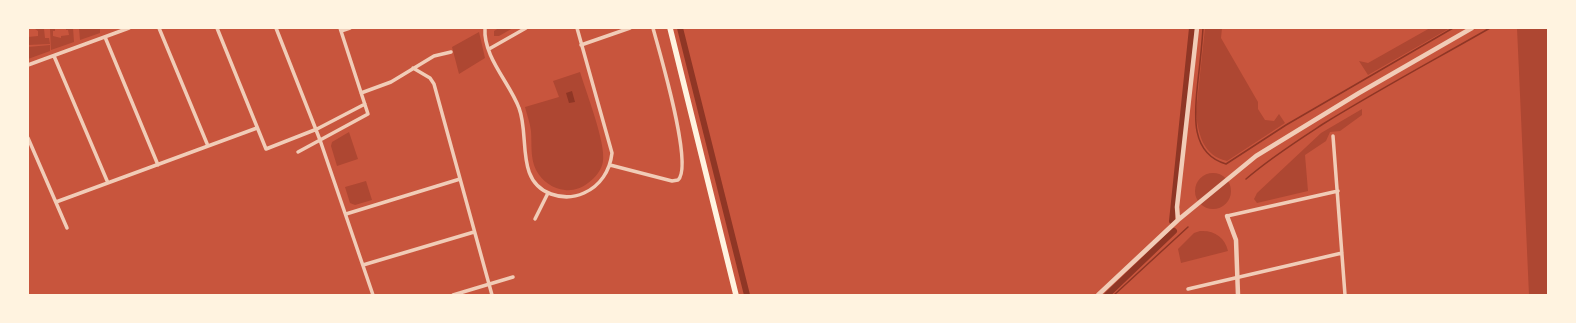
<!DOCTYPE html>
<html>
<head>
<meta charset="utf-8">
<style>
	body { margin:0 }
	#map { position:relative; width:1576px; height:323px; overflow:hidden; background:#c8553d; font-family:"DejaVu Sans",sans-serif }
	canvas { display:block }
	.frame { position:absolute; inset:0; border:29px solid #fff3e0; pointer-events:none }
</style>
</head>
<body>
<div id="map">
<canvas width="1576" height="323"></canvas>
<div class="frame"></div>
</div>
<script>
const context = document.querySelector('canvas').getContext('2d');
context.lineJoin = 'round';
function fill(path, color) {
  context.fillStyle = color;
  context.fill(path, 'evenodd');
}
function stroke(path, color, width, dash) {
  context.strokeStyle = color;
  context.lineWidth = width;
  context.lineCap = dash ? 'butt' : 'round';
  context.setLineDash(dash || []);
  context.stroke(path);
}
const green = new Path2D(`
	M66,28H73L74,42L51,50L50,29H55V31H53V36L61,38V36L69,35L68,30H66Z
	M79,28H100V33L80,40Z
	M499,28H513L499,36H494V31Z
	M1205,28H1222L1221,38L1258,102V109L1265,120L1274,121L1279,114L1285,123L1227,161C1203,156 1198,134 1196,112Z
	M1430,28H1450L1368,75L1359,61L1368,63Z
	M1517,28H1548V295H1529Z
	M35,29H44L45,38H49L50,44L28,45V37L38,36V31Z
	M479,32L485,58L459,74L452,47Z
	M50,45V51L28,59V47Z
	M580,72C586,92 606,143 603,161C602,170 595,178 588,183C582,188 573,191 565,190C553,189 542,181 536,170C530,157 532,145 531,131C530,123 527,115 525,107L559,97L553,81Z
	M1362,109V115L1340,131L1330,132L1326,141L1305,155L1308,191L1257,203L1254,199L1257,193L1321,133Z
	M349,132L358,159L337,166L331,146L332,142Z
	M1195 191a18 18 0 1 1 36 0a18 18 0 1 1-36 0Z
	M366,181L372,200L355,205L350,203L345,187Z
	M1200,231C1214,230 1225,237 1228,251L1181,263L1178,249L1194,233Z`);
const water = new Path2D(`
	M572,91L575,102L569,103L566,93Z`);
const stream = new Path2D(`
	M1203,28C1202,45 1200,63 1198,80C1195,110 1188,153 1226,164L1286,125L1453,28
	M1246,179C1270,158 1297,141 1323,124C1378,90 1434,60 1490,28
	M1114,295L1188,227`);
const canal = new Path2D(`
	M680,28L747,295
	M1172,221L1192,28
	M1107,295L1174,231`);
const minor = new Path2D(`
	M159,28L208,146
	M217,28L266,149L317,129L365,104
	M276,28L320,140L373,295
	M485,28C483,57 510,83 519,108C530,136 515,181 551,194C562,198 573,198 584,193C600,186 610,171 612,153L577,28
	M341,31L350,28
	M105,37L158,165
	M581,45L630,28
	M489,49L526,28
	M54,56L108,183
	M28,65L129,28
	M413,68L430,78L434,84L492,295
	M361,93L391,82L434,56L451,52
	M1333,136L1345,295
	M28,138L67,228
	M298,152L368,114L340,28
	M610,165L672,181L678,180C694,166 659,51 653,28
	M56,202L257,128
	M346,214L460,179
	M1227,216L1338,191
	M535,219L548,193
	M363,265L474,232
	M1188,289L1342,253
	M453,295L513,277`);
const tertiary = new Path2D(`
	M1227,216L1236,240L1238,295
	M1178,220L1177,207L1197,28
	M1098,295L1178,220L1256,156L1359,93L1472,28`);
const primary = new Path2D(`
	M670,28L736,295`);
fill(green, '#ae4732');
fill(water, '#8f3625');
stroke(stream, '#8f3625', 1.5);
stroke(canal, '#8f3625', 6);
stroke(minor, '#f1ccb7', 3.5);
stroke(tertiary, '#f1ccb7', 4.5);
stroke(primary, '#fff3e0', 5.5);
</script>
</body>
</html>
